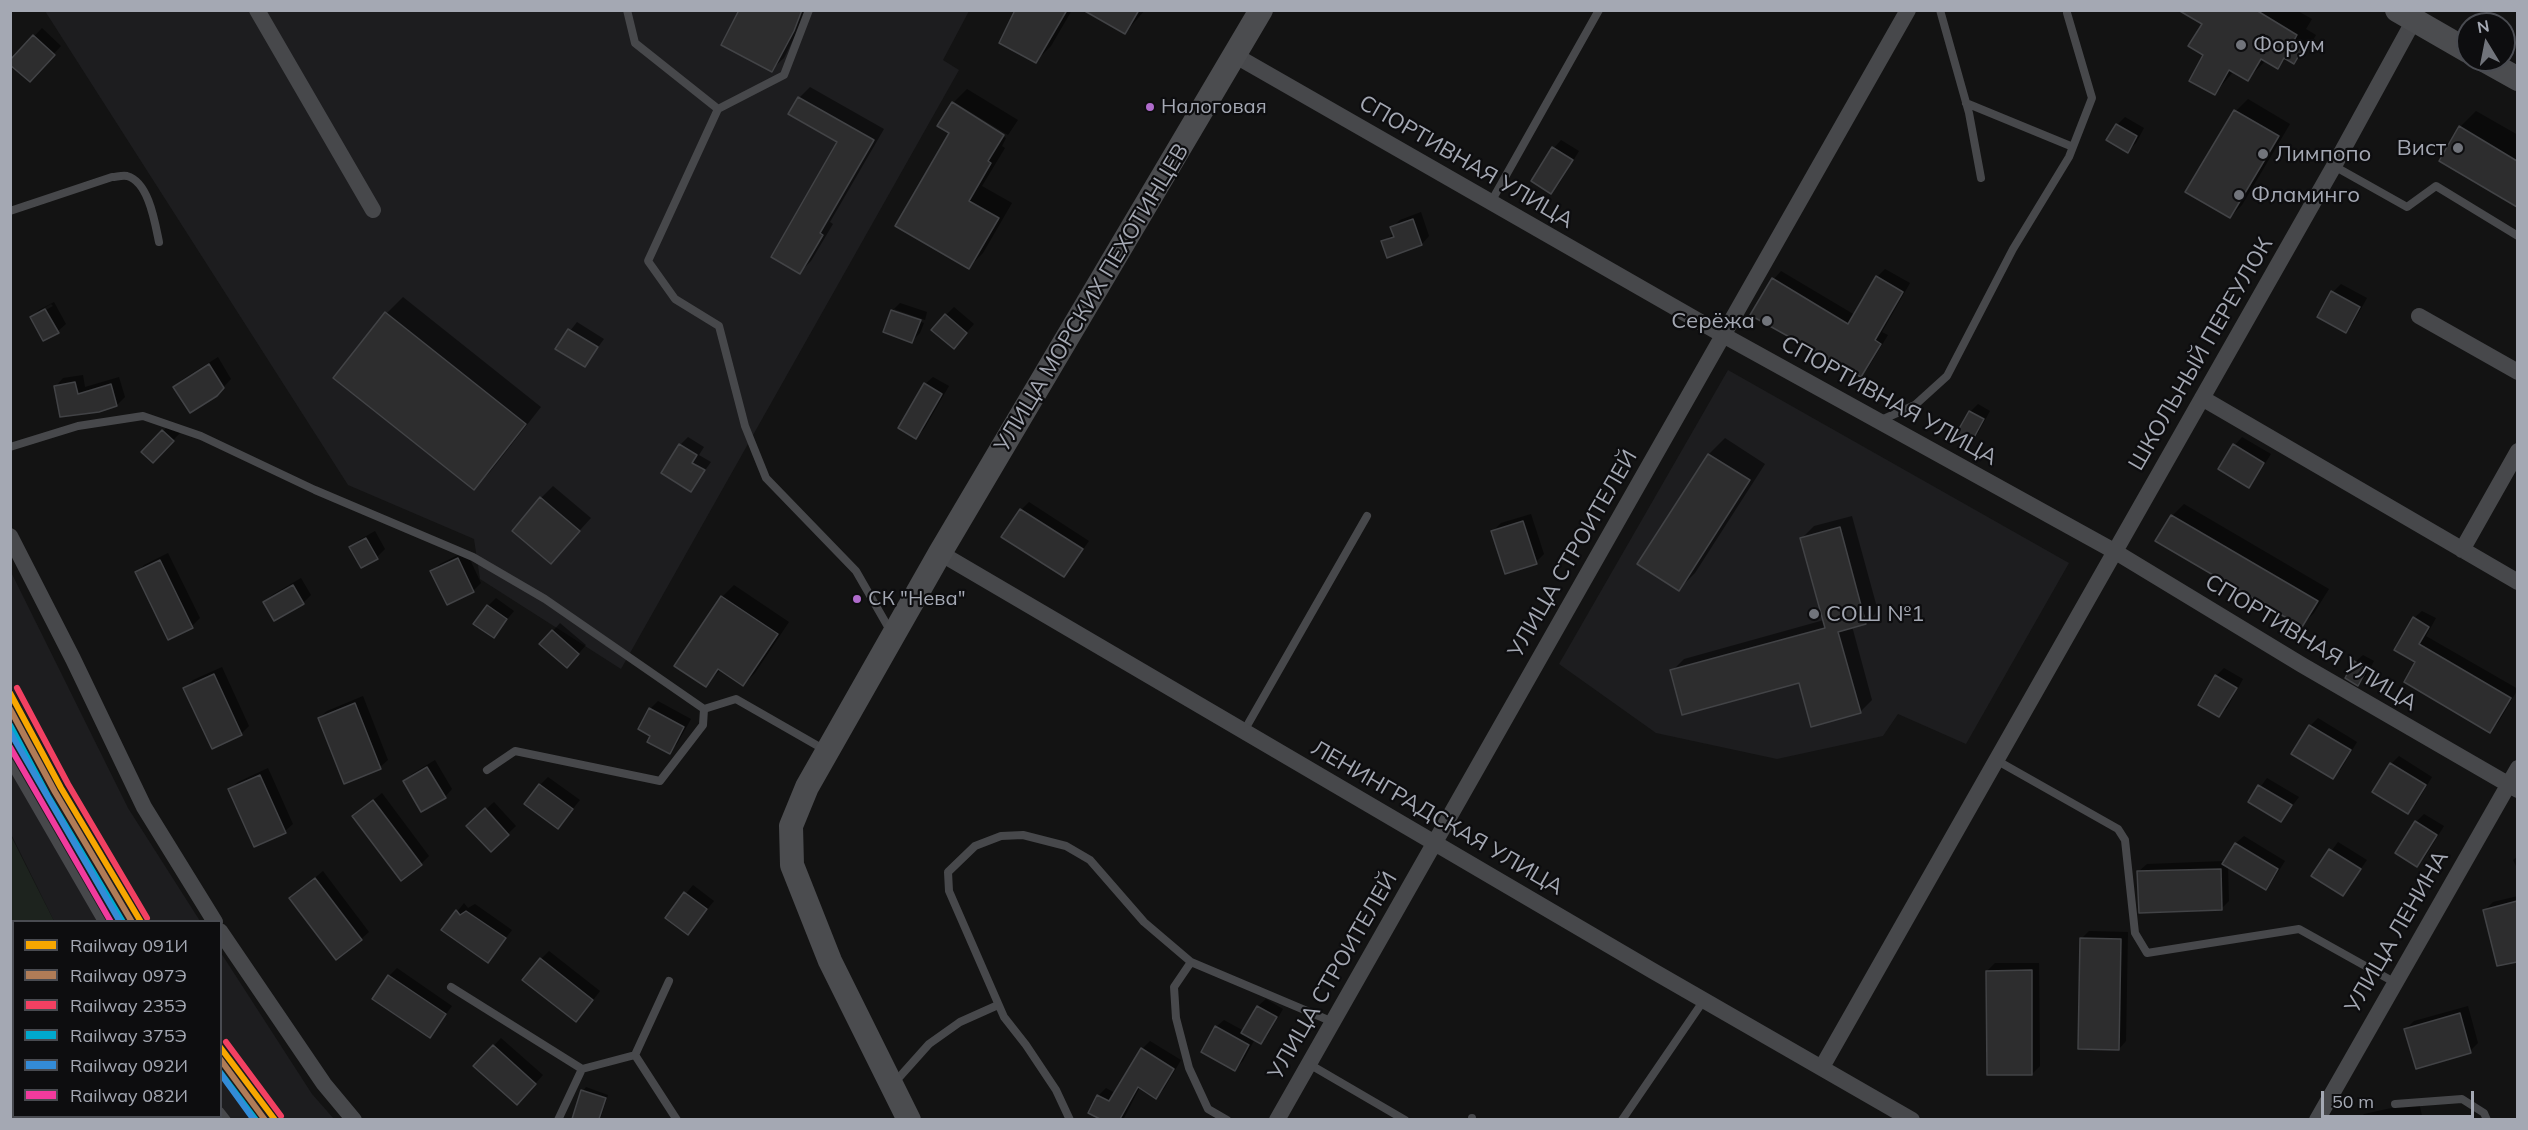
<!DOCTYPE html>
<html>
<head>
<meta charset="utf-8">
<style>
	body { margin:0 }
	#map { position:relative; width:2528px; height:1130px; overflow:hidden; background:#131313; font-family:Mulish,sans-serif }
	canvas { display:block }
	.frame { position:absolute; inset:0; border:12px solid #a4a8b3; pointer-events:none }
	.legend { position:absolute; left:12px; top:920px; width:210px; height:198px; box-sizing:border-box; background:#0d0d0f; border:2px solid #494b51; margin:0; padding:8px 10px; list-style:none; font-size:18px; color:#a4a8b3 }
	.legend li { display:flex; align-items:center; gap:12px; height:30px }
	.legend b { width:30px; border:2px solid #494b51 }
	.north { position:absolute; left:2456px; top:12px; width:60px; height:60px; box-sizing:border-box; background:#0d0d0f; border:2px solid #494b51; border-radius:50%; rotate:350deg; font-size:16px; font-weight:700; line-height:24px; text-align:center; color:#a4a8b3 }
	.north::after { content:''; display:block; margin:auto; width:21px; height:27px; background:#71747b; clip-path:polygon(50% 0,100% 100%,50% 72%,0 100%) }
	.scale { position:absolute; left:2321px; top:1091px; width:153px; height:27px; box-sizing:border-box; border:3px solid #a4a8b3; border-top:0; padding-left:8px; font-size:18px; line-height:21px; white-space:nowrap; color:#a4a8b3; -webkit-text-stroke:4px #0d0d0f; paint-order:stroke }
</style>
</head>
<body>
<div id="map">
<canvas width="2528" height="1130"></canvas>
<div class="frame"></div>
<ul class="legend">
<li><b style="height:8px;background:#f7a600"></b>Railway 091И</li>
<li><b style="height:8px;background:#b07c57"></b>Railway 097Э</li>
<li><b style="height:8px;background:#f24062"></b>Railway 235Э</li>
<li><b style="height:8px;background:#00a9ce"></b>Railway 375Э</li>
<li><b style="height:8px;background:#338bd7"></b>Railway 092И</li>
<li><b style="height:8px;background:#f13a9d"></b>Railway 082И</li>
</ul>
<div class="north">N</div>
<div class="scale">50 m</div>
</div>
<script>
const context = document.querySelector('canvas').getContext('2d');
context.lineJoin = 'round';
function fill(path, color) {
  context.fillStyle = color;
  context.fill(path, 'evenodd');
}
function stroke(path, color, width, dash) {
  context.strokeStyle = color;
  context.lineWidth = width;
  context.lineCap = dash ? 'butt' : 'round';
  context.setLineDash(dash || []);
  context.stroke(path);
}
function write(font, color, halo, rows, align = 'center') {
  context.font = font + ' Mulish,sans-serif';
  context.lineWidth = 4.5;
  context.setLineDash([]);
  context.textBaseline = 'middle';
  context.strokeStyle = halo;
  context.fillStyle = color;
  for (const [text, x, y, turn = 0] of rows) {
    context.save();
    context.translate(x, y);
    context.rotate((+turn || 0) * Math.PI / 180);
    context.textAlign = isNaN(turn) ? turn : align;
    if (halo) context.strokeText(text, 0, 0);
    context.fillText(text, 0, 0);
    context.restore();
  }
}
const built = new Path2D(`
	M45,11H969L943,60L959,70L621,669L480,579L474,539L348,485Z
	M1728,370L2069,563L1966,744L1898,714L1883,736L1777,759L1656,733L1559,664Z
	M10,570L128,808L200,921H54L11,834Z
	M221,953L312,1094L334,1119L179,1120L177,1117L220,1116Z`);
const green = new Path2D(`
	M10,834L54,921L14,922V1116H177L179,1119H11Z`);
const shadow = new Path2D(`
	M741,10H808L784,58L771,70Z
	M1017,10H1072L1051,46L1035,62Z
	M1086,10H1145L1125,33Z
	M2202,10H2296L2312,19L2306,29L2316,35L2309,47L2293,62L2286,58L2278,67L2266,60L2248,79L2234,71L2215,93L2205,54Z
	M42,28L61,46L37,72L10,62Z
	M810,87L884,129L830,222L833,224L811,261L800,272L839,142L790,113L799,98Z
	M967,89L1018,120L1008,135L954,102V106L1006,138L1002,146L1005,148L982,186L1012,203L983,253L969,267L951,133L953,103Z
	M2248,99L2290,124L2242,205L2230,217L2187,191L2236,111Z
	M2476,111L2518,135V205L2441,160L2460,127Z
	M2125,117L2144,128L2136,143L2128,151L2117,125Z
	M1561,140L1579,151L1559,184L1551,192L1533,180L1554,148Z
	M1421,212L1429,236L1422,244L1388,256L1383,242L1394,233L1392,228L1400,220Z
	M1885,269L1910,283L1882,332L1888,335L1868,368L1860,376L1774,279L1781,271L1855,315L1877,277Z
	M2341,284L2367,298L2353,323L2345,331L2319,316L2333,292Z
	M403,297L541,407L490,472L474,488L335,377L387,313Z
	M54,302L66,324L58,331L32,317L39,310ZM51,304L53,306L39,314V311Z
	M900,303L927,312L925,320L894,309V313L924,323L920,333L912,341L892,311Z
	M954,307L974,324L961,339L946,315Z
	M577,322L604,339L585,365L557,348Z
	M218,357L231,379L216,395L175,387L183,379Z
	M83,375L85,387L119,377L125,397L117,405L99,410L56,386L63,378Z
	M933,377L949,386L924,429L916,437L925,384Z
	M1978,404L1990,411L1978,433L1970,441V412Z
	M171,423L181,432L153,461L143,452Z
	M688,437L704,447L699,455L711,462L691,490L680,445Z
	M2242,437L2271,454L2256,478L2248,486L2235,445Z
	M1725,438L1765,464L1695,573L1679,589L1639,563L1709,454Z
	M553,486L591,518L551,562L541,498Z
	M1029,502L1089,541L1064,576L1004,537L1021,510Z
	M2184,504L2329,589L2314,613L2302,625L2172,516Z
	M1531,514L1544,554L1536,562L1493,531L1501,523Z
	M1852,516L1878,611L1866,623L1852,626L1872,700L1860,712L1800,681L1672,671L1684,659L1824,620L1802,538L1814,526Z
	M375,531L385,549L377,557L361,566L351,548L359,540Z
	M466,551L481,583L473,591L432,571L440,564Z
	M168,553L200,618L192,626L169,638L137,573L144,565Z
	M301,578L311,595L303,603L265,602L272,595Z
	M734,585L789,622L755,673L743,685L721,669L706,685L722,597Z
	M496,598L514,611L493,636L488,606Z
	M2422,611L2436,618L2426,636L2518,689L2498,723L2490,731L2417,662L2414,618Z
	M560,623L586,645L575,658L553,631Z
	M2363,655L2374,661L2366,676L2358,684L2355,662Z
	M222,667L249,726L241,734L185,688L193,680Z
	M2224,668L2243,679L2227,708L2219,716L2216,676Z
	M363,696L388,760L380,767L319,718L327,711Z
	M658,701L691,719L677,744L669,752L652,736L650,709Z
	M2318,718L2357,742L2341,769L2333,777L2293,753L2310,726Z
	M2399,756L2432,777L2416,804L2408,812L2391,764Z
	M435,760L452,789L445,797L404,782L412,774Z
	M268,768L293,824L285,831L230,789L238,782Z
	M548,777L580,800L558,827L540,785Z
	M2267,778L2299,797L2281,820L2250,801Z
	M382,793L429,856L421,864L354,816Z
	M494,802L516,826L491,850L468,826Z
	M2424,814L2444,826L2425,857L2417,865L2416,822Z
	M2244,836L2285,861L2273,880L2266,888L2228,866L2229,901L2221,909L2139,871L2147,864L2225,861L2236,843Z
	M2338,842L2367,860L2343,894L2314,875Z
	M2517,857H2518V870L2513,860Z
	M323,871L369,932L361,939L291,898Z
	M693,885L714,901L688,933L667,917Z
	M2518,896V960L2498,965L2485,910L2493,902Z
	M464,903L468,908L475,904L512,930L488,961L443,930Z
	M2089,931L2128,932L2126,1041L2119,1049L2081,939Z
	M549,951L600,991L584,1012L541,959Z
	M1995,963H2039L2040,1066L2032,1074L1987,971Z
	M397,968L452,1006L430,1036L389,976Z
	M1266,999L1283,1009L1268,1035L1260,1043L1255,1039L1243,1061L1235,1069L1216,1027L1224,1020L1244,1031L1258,1006Z
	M2468,1006L2478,1043L2470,1051L2406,1029L2414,1021Z
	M501,1038L543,1075L525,1095L476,1065Z
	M1150,1041L1181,1060L1164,1089L1156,1097L1140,1087L1123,1120H1095L1098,1096L1106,1088L1115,1093L1142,1049Z
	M586,1087L608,1095L600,1120H573L583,1091Z
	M2419,1102L2423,1120H2358L2364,1114Z`);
const building = new Path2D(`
	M739,10H802L794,31L772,72L721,45Z
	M1015,10H1067L1036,63L999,43Z
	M1083,10H1139L1125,34Z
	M2178,10H2256L2297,35L2292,44L2302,50L2294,64L2284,58L2278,69L2261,59L2248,81L2229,70L2215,95L2189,81L2203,55L2188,46L2202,24Z
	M33,35L55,55L30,82L10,65V60Z
	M798,97L874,140L820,233L823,235L800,274L771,257L837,142L788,114Z
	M952,102L1004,135L988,161L991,163L969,201L999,218L969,269L895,226L949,133L937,126Z
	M2234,110L2279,136L2230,218L2185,192Z
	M2116,124L2137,136L2128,153L2106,140Z
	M2459,126L2517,161V207L2439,161Z
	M1552,147L1573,160L1551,194L1531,181Z
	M1413,219L1422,245L1387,258L1381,241L1394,237L1390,227Z
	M1876,276L1903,292L1875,340L1881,344L1861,377L1750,315L1772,278L1848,324Z
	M2331,291L2360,307L2346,333L2317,317Z
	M45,309L59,333L43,341L30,317Z
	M891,310L921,320L912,343L883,332Z
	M385,312L526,424L474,490L333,378Z
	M945,314L967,333L954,349L931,330Z
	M568,329L598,347L585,367L555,349Z
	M209,364L224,388L217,396L190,413L173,387Z
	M75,382L78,394L111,384L117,406L99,412L60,417L54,386Z
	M924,383L942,394L916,439L898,428Z
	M1969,411L1984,419L1971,443L1956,434Z
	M162,430L174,441L153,463L141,452Z
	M679,444L697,455L692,463L705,470L691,492L661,473Z
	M2233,444L2264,463L2249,488L2218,469Z
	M1708,454L1750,480L1679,591L1637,564Z
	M540,497L580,531L551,564L512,531Z
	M1020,509L1083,549L1064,577L1001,537Z
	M2171,515L2318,601L2302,627L2155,541Z
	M1523,521L1537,564L1505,574L1491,531Z
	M1840,527L1866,624L1838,632L1861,713L1811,727L1799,683L1682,715L1670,670L1825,628L1800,538Z
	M366,538L378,559L361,568L349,547Z
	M458,558L474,592L447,605L430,571Z
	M160,560L193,628L168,640L135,572Z
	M293,585L304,604L274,621L263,602Z
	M721,596L778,634L743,686L718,669L706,687L674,666Z
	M487,605L507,619L494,638L473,624Z
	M2413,617L2429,627L2419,644L2511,698L2490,733L2404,682L2415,662L2394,650Z
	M552,630L579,654L567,668L539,644Z
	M2354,661L2367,669L2358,686L2345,678Z
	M214,674L242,735L212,749L183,688Z
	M2215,675L2237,688L2219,717L2198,705Z
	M355,703L381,769L344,784L318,718Z
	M649,708L684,727L670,754L647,742L650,736L638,729Z
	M2309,725L2351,750L2333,779L2291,754Z
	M2390,763L2426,785L2408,814L2372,792Z
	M427,767L446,798L421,812L403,781Z
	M260,775L286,833L254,847L228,789Z
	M539,784L573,809L558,829L524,804Z
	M2258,785L2292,805L2281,822L2248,802Z
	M373,800L422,865L401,881L352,816Z
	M485,808L509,835L491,852L466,826Z
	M2415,821L2437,835L2417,867L2395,853Z
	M2235,843L2278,869L2266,890L2222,864Z
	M2329,849L2361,869L2343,896L2311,876Z
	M2221,869L2222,910L2139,913L2137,871Z
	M315,878L362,940L336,960L289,898Z
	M684,892L707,909L688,935L665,918Z
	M2517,901V962L2497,966L2483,910Z
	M456,910L460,915L466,911L506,938L488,963L441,930Z
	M2080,938L2121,939L2119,1050L2078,1049Z
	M540,958L593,1000L576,1022L522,980Z
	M2032,970V1075H1987L1986,971Z
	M388,975L446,1014L430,1038L372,999Z
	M1257,1006L1277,1017L1261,1044L1241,1033Z
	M2460,1013L2471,1053L2416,1069L2404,1029Z
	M1215,1026L1249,1045L1235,1071L1201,1052Z
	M493,1045L536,1084L517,1105L473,1066Z
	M1141,1048L1174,1069L1156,1099L1138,1087L1120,1119H1100L1088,1113L1097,1095L1109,1101Z
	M581,1090L606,1098L599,1119H572Z`);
const lane = new Path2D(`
	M627,10L635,43L718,109
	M809,10L784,75L718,109L648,261L675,299L719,326L745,426L766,478L856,571L891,632
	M1940,10L1969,113L1981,178
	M1966,103L2073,147
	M2334,166L2407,207L2436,186L2518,236
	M1491,202L1599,10
	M10,211L112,177C116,177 122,175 127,176C149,182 155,223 159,242
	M1879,421L1915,405L1947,376L2013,249L2069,157L2092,98L2067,13
	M10,447L78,426L143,416L201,436L315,490L473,557L545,599L704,709L736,699L825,750
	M1244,731L1367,516
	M1996,760L2118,829L2125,840L2135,933L2147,953L2299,929L2394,982
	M10,763L102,922
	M487,770L515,751L660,781L703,725L704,709
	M1191,962L1174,987L1176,1018L1189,1068L1208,1109L1227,1120
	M451,987L582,1069
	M635,1055L677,1120
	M1309,1064L1405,1120
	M895,1082L929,1044L960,1022L998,1005
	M2395,1104L2462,1099L2484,1113L2487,1120
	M220,1111L227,1120
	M558,1120L582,1069L635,1055L669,981
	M1070,1120L1056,1090L1026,1045L1004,1017L949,891L948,872L975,846L1001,836L1023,835L1066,846L1090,860L1144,922L1191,962L1333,1022
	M1472,1120V1118
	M1622,1120L1704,1000`);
const street = new Path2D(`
	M257,10L373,210
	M1236,56L1723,335L2114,551L2302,665L2518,790
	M2419,316L2518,372
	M2202,398L2518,582
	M10,536L73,659L144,807L215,922
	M2462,550L2518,451
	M940,553L1653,971L1912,1120
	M220,931L324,1084L354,1120
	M1822,1067L2334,166L2414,20
	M1277,1120L1908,10
	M2317,1120L2518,768`);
const secondary = new Path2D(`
	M2397,10L2468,51
	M2484,60L2518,79
	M909,1120L830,961L792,865L791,826L807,787L940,553L1261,10`);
const rail1 = new Path2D(`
	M10,693L61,788L141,922
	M220,1047L275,1120`);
const rail2 = new Path2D(`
	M10,709L55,792L132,922
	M220,1059L265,1120`);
const rail3 = new Path2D(`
	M17,688L68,784L147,918
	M226,1042L281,1116`);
const rail4 = new Path2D(`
	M10,725L48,796L123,922
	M220,1072L256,1120`);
const rail5 = new Path2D(`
	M10,732L120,922
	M220,1073L254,1120`);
const rail6 = new Path2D(`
	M10,747L111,922`);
const markers = [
	[2241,45,6,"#71747b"],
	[1150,107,5,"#b06ccc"],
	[2458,148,6,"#71747b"],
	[2263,154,6,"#71747b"],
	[2239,195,6,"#71747b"],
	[1767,321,6,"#71747b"],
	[857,599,5,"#b06ccc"],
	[1814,614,6,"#71747b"]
];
const busNames = [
	["Налоговая",1161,107],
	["СК \"Нева\"",868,599]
];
const poiNames = [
	["Форум",2253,45],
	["Вист",2446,148,"right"],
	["Лимпопо",2275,154],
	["Фламинго",2251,195],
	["Серёжа",1755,321,"right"],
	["СОШ №1",1826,614]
];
const streetNames = [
	["СПОРТИВНАЯ УЛИЦА",1466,162,30],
	["УЛИЦА МОРСКИХ ПЕХОТИНЦЕВ",1092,298,-59],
	["ШКОЛЬНЫЙ ПЕРЕУЛОК",2201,354,-60],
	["СПОРТИВНАЯ УЛИЦА",1889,401,29],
	["УЛИЦА СТРОИТЕЛЕЙ",1573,554,-60],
	["СПОРТИВНАЯ УЛИЦА",2311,643,31],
	["ЛЕНИНГРАДСКАЯ УЛИЦА",1437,818,30],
	["УЛИЦА ЛЕНИНА",2397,932,-60],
	["УЛИЦА СТРОИТЕЛЕЙ",1333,976,-60]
];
fill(built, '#1d1d1f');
fill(green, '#1d231e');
fill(shadow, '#0007');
fill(building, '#2d2d2e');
stroke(building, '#424346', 1.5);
stroke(lane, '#47484b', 8);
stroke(street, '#47484b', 16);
stroke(secondary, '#4b4c4f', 24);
stroke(rail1, '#f7a600', 6);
stroke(rail2, '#b07c57', 6);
stroke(rail3, '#f24062', 6);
stroke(rail4, '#00a9ce', 6);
stroke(rail5, '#338bd7', 6);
stroke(rail6, '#f13a9d', 6);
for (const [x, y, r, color] of markers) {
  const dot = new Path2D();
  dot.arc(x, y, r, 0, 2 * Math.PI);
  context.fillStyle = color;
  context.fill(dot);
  stroke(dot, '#0d0d0f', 2);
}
write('20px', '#a4a8b3', '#0d0d0f', busNames, 'left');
write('22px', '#a4a8b3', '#0d0d0f', poiNames, 'left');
write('22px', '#a4a8b3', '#0d0d0f', streetNames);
</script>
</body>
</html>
